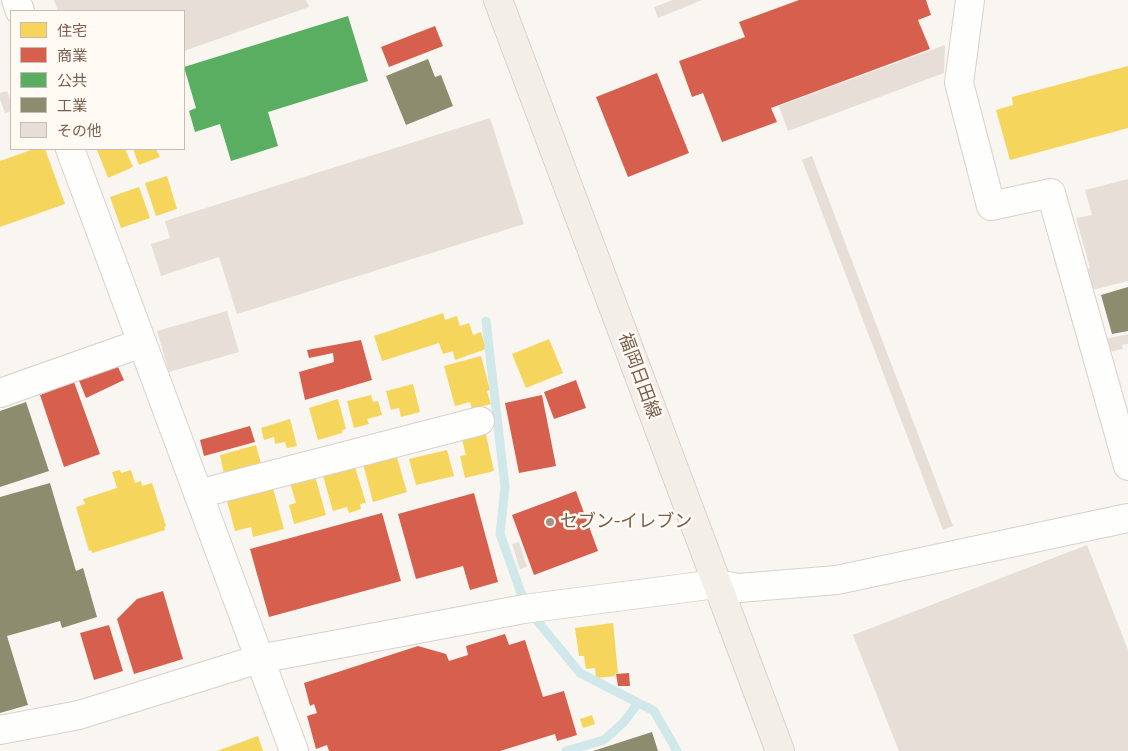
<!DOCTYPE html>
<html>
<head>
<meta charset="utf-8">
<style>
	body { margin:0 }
	#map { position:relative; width:1128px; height:751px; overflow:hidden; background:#f9f5f0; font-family:Karla,"Noto Sans JP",sans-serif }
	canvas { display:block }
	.legend { position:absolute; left:10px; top:10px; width:175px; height:140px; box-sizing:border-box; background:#fffaf3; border:1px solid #cabbb1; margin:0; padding:6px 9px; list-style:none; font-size:15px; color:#7a5c4d }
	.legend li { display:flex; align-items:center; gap:10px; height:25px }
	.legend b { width:25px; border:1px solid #cabbb1 }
</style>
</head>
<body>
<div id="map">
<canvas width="1128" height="751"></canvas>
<ul class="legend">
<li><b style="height:14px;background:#f6d55c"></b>住宅</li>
<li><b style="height:14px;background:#d6604d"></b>商業</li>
<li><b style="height:14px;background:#5aae61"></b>公共</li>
<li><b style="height:14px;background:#8c8c6e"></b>工業</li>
<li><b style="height:14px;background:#e6ded7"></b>その他</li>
</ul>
</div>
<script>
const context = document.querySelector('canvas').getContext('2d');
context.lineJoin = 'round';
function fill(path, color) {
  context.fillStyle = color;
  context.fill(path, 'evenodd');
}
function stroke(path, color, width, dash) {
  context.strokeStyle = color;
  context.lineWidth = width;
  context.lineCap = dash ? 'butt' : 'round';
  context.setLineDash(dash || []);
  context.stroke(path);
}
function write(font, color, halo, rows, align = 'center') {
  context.font = font + ' Karla,"Noto Sans JP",sans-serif';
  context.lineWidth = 5;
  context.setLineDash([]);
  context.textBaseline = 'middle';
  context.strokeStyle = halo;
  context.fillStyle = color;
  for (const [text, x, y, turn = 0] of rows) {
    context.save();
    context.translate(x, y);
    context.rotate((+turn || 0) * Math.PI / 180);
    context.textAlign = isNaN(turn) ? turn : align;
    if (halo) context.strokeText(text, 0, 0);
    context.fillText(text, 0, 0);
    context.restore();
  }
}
const homes = new Path2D(`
	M1128,66V128L1010,160L996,110L1013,105L1012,97Z
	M34,149H45L65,204L0,227V161Z
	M99,149H125L133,167L108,178L97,150Z
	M133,149H156L160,157L139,165Z
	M167,176L177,209L156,216L145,183Z
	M139,187L150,218L121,228L110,197Z
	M443,313L445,320L457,316L460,326L469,323L473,335L481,332L486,349L455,360L453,351L443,354L439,343L382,361L374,336Z
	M549,339L563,373L526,388L512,354Z
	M481,356L490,390L487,391L491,404L472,409L470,402L455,406L444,366Z
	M413,384L420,412L401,417L399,408L391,410L386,391Z
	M371,395L373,402L378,401L382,415L367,419L369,424L354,428L347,401Z
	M338,399L346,429L342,430V433L318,440L309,408Z
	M290,419L297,446L287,448L285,442L275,444L274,437L264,440L261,428Z
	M485,430L494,471L465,478L460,456L466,455L461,436Z
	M256,445L261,464L224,474L220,455Z
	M447,450L454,476L416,485L409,459Z
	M396,454L407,492L373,502L363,464Z
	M355,467L366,503L360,504L361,509L349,513L347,507L333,511L323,476Z
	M120,470L121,473L131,470L135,483L141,481L142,486L152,483L166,526L164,527L165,530L92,553L91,550L89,551L76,507L85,504L83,499L117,488L112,472Z
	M315,476L326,515L294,524L289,505L296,503L290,483Z
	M273,488L284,529L253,537L251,527L235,531L227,501Z
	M613,623L618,673L615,674V676L596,678L595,668L586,669L584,656H579L575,628Z
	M592,715L595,724L583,728L580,719Z
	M258,736L263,751H217Z`);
const shops = new Path2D(`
	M799,0H926L931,15L918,20L930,49L771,108L777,122L722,142L703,93L692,97L679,61L745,37L739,22Z
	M435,26L443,46L389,67L381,47Z
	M657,73L689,153L628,177L596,97Z
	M361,340L372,380L305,400L299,372L334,362L333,353L309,358L307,350Z
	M117,365L124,380L86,398L78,378Z
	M576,380L586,408L554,419L544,392Z
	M74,382L100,454L64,467L40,395Z
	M542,395L556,466L519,473L505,403Z
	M250,426L255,442L204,456L200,440Z
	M576,491L598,551L534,575L512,515Z
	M474,493L498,582L470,590L463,566L416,579L398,514Z
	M382,513L401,581L269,617L250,549Z
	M163,591L183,659L134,674L117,619L137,599Z
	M109,625L123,671L94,680L80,633Z
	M505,634L509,645L525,640L543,697L564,691L577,735L557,741L555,734L500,751H329L327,745L316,749L307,716L317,713L314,704L310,706L304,683L418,646L446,654L449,661L468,655L466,646Z
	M629,673L630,686H618L616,674Z`);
const public = new Path2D(`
	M348,16L368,81L268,112L278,146L231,161L220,124L195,132L189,111L196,108L184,67Z`);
const industry = new Path2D(`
	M428,59L435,77L441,75L453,106L406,125L386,76Z
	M1128,287V331L1112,334L1101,295Z
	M26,402L49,471L0,487V411Z
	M50,483L76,571L83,568L97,617L62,628L60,621L7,636L28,705L0,713V497Z
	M652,732L658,751H593Z`);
const stream = new Path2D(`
	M486,321L505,487L500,534L521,593L534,617L580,673L654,711L677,751
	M566,751L604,740L623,723L638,703`);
const building = new Path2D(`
	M54,0H306L309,7L184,51V11H58Z
	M673,0H702L658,18L654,7Z
	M945,45L944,73L788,131L779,106Z
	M7,91L11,102V111L5,113L0,99V93Z
	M490,118L524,224L237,314L219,257L161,276L151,244L170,238L165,221Z
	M812,156L953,526L943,530L802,160Z
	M1128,179V281L1084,292L1080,270L1090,268L1076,218L1092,215L1085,190Z
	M227,311L239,352L169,372L157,331Z
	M1128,334V344L1122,345L1123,349L1109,352L1106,339Z
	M519,542L527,567L520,569L512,544Z
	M1087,545L1128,650V751H899L853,635Z`);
const minor = new Path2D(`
	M16,0L20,11
	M970,0L959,83L991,206L1051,193L1128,466
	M70,149L294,751
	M0,393L142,343
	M198,494L480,421
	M0,730L79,715L259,659L524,609L716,584L739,588L837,580L1128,518`);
const major = new Path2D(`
	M498,0L780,751`);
const markers = [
	[550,522,5,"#a69286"]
];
const streetNames = [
	["福岡日田線",639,376,70]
];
const poiNames = [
	["セブン-イレブン",560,522]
];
fill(homes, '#f6d55c');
fill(shops, '#d6604d');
fill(public, '#5aae61');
fill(industry, '#8c8c6e');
stroke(stream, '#d0e8ea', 9);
fill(building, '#e6ded7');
stroke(minor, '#d7d1cb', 30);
stroke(major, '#dad1cc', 30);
stroke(minor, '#fefefd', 28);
stroke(major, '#f3eee8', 28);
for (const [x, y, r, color] of markers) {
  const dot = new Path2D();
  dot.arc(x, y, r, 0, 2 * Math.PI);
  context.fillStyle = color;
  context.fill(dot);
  stroke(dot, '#fffaf3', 2);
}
write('18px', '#7a5c4d', '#fffaf3', streetNames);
write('18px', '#7a5c4d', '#fffaf3', poiNames, 'left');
</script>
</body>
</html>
